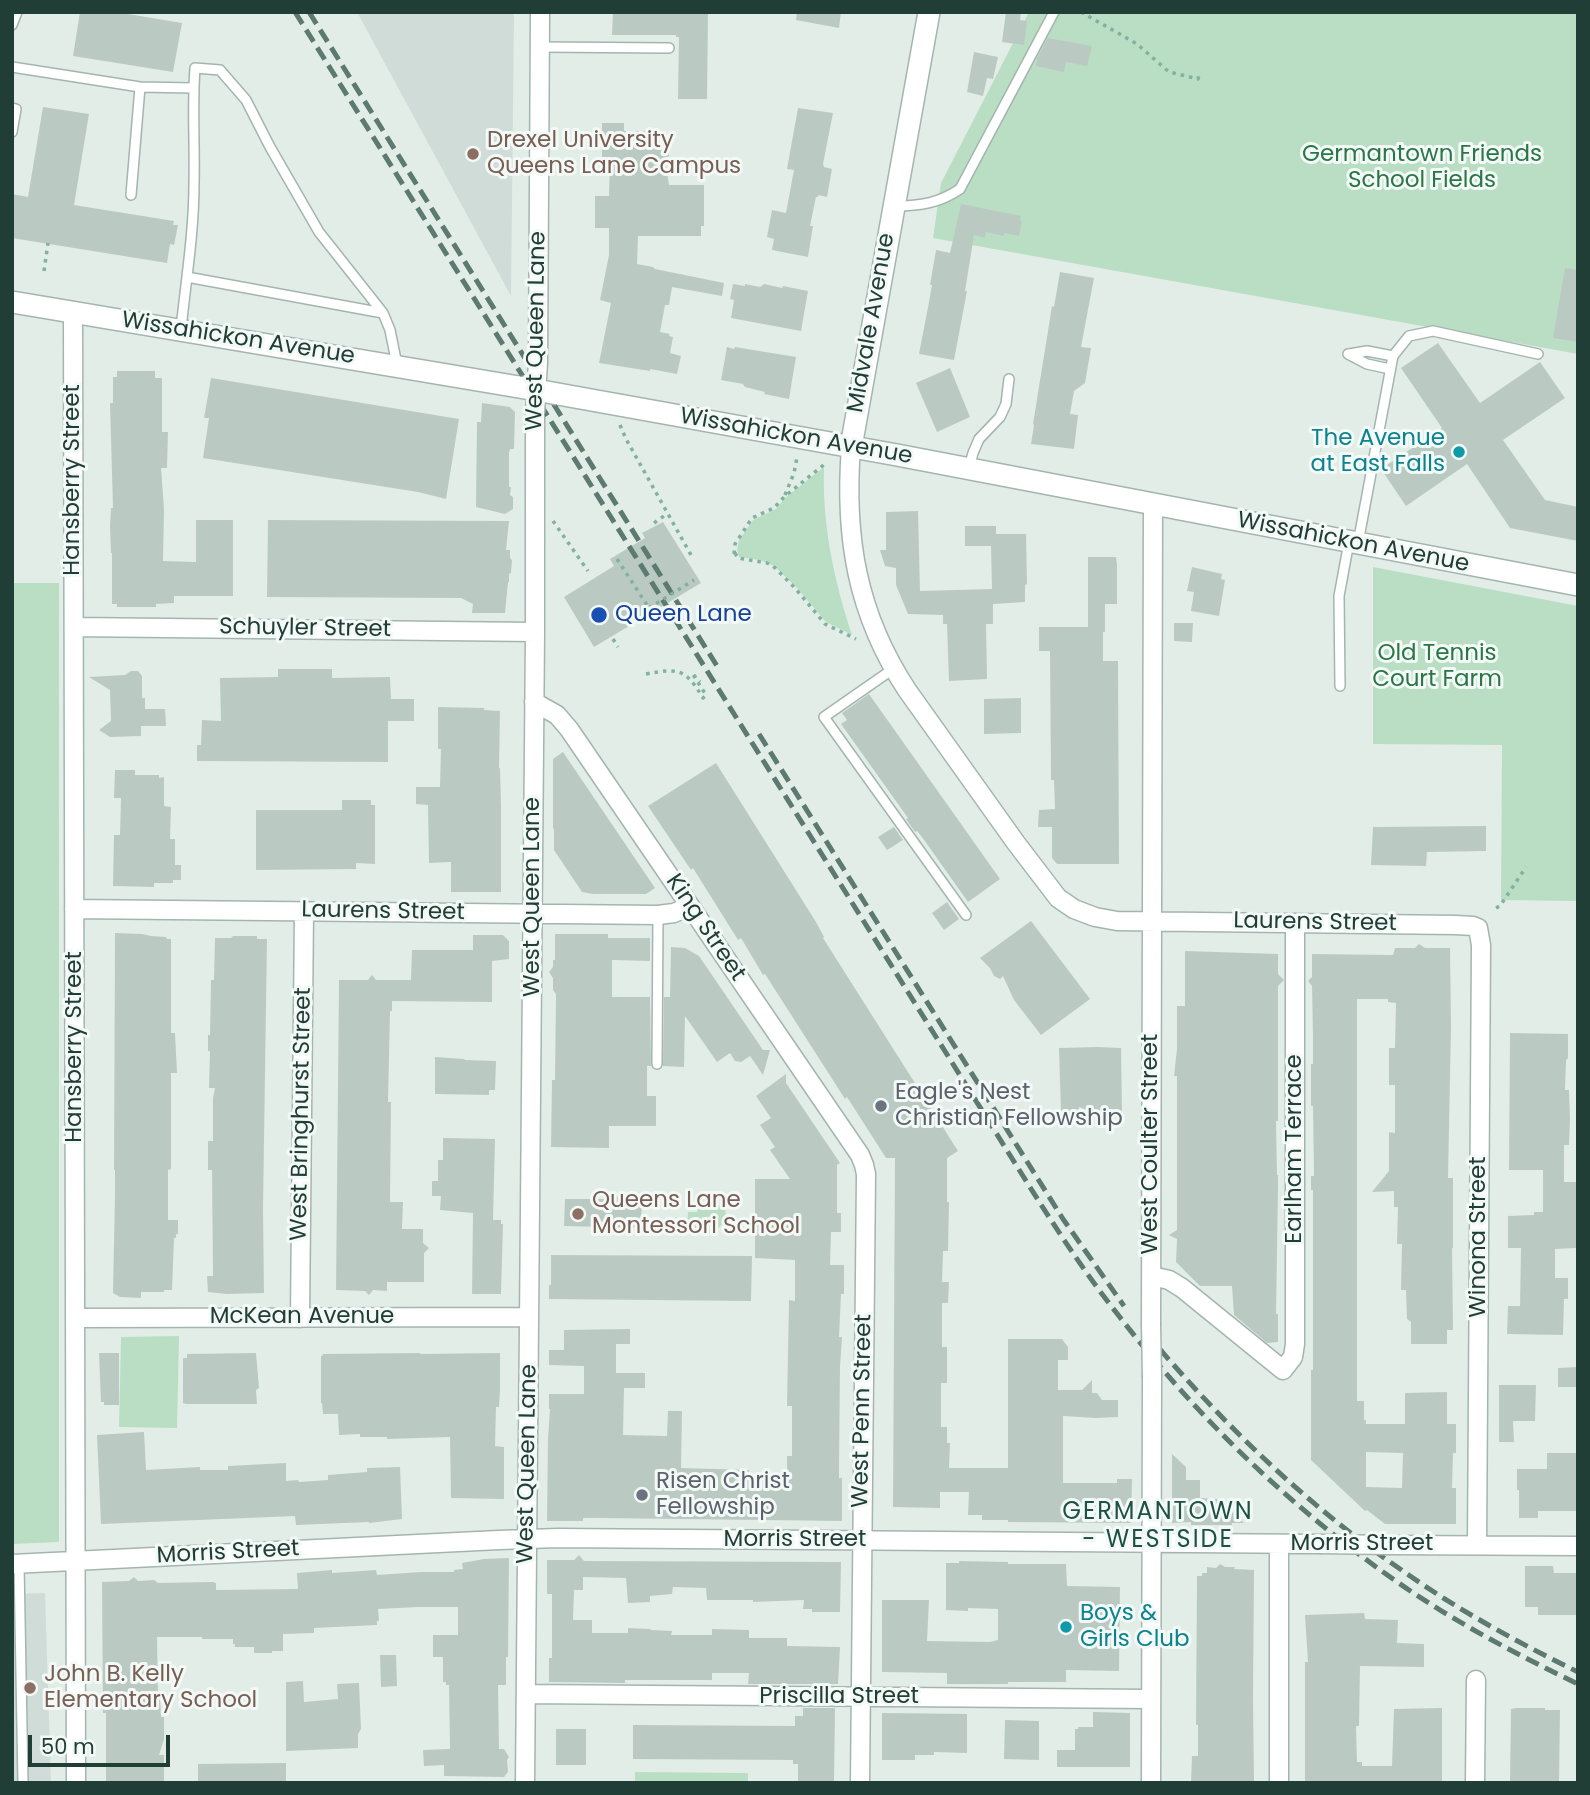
<!DOCTYPE html>
<html>
<head>
<meta charset="utf-8">
<style>
	body { margin:0 }
	#map { position:relative; width:1590px; height:1795px; overflow:hidden; background:#e2ede8; font-family:Poppins,sans-serif }
	canvas { display:block }
	.frame { position:absolute; inset:0; border:14px solid #213e36; pointer-events:none }
	.scale { position:absolute; left:28px; top:1735px; width:142px; height:32px; box-sizing:border-box; border:4px solid #213e36; border-top:0; padding-left:9px; font-size:21px; line-height:24px; white-space:nowrap; color:#213e36; -webkit-text-stroke:5px #f3f9f6; paint-order:stroke }
</style>
</head>
<body>
<div id="map">
<canvas width="1590" height="1795"></canvas>
<div class="frame"></div>
<div class="scale">50 m</div>
</div>
<script>
const context = document.querySelector('canvas').getContext('2d');
context.lineJoin = 'round';
function fill(path, color) {
  context.fillStyle = color;
  context.fill(path, 'evenodd');
}
function stroke(path, color, width, dash) {
  context.strokeStyle = color;
  context.lineWidth = width;
  context.lineCap = dash ? 'butt' : 'round';
  context.setLineDash(dash || []);
  context.stroke(path);
}
function write(font, color, halo, rows, align = 'center') {
  context.font = font + ' Poppins,sans-serif';
  context.lineWidth = 6;
  context.setLineDash([]);
  context.textBaseline = 'middle';
  context.strokeStyle = halo;
  context.fillStyle = color;
  for (const [text, x, y, turn = 0] of rows) {
    context.save();
    context.translate(x, y);
    context.rotate((+turn || 0) * Math.PI / 180);
    context.textAlign = isNaN(turn) ? turn : align;
    if (halo) context.strokeText(text, 0, 0);
    context.fillText(text, 0, 0);
    context.restore();
  }
}
const built = new Path2D(`
	M357,12H514L511,296Z
	M45,1593L51,1783H12V1594Z`);
const green = new Path2D(`
	M1029,12H1578V354L933,238L941,183Z
	M824,467C822,525 834,580 852,635L826,622L796,587L774,566L760,560L739,557L737,550L739,540L753,520L776,509L785,498Z
	M1373,567L1578,606V901L1501,900L1502,745L1373,744Z
	M12,583H59V1542L12,1544Z
	M699,1204H717L725,1208L726,1220L713,1234L695,1232V1225L687,1224L688,1212H697Z
	M179,1336L177,1428L119,1427L121,1337Z
	M635,1772L748,1773V1783H635Z`);
const building = new Path2D(`
	M80,12H116L182,23L173,72L73,56Z
	M613,12H708L707,99H678L679,37H676V35H612Z
	M797,12H841L839,28L796,20Z
	M1006,12H1021L1020,20L1027,21L1024,45L1002,42Z
	M1048,38L1092,46L1087,66L1066,62L1064,72L1036,66L1037,59Z
	M974,52L998,57L993,79L987,78L983,96L967,92Z
	M43,107L89,114L74,205L174,221L173,225H178L174,245L170,244L167,263L12,238V194L28,197Z
	M798,108L833,113L823,164L824,167L832,169L827,197L818,195V197H816L810,226H813L808,257L772,250L774,239L767,237L772,210L786,213L794,170L787,169Z
	M602,123H624V131H648L649,143H664L669,151V156L665,160L669,185H704V226H701V236H638L637,264L653,267L655,269L724,283L722,296L672,287L669,305H665L660,332L670,334L669,336L673,337L670,353L681,356L677,374L650,369V371L599,363L611,303L600,300L609,255V228H595V196H609L610,161H602Z
	M961,204L1021,216L1020,220L1022,221L1019,236L1004,233V236L986,232L985,238L974,235L965,291H967L954,360L919,354L929,302L932,285H930L936,250L950,253Z
	M1565,268L1578,270V342L1553,338Z
	M1060,272L1094,278L1081,347L1091,348L1085,383L1074,391L1070,414L1078,415L1074,449L1031,444L1034,425L1033,424L1052,306L1054,307Z
	M733,284L745,286V284L760,287L764,284L782,288L783,286L808,291L801,331L731,318L734,300L730,299Z
	M1438,343L1480,403L1540,362L1565,398L1503,440L1545,500L1578,507V541L1510,528L1467,464L1406,506L1381,469L1442,428L1401,368Z
	M727,347L734,349L735,347L796,357L789,399L764,394L765,392L745,387L743,384L721,380Z
	M950,368L970,417L937,432L916,383Z
	M117,371H155V378H162V432H168L167,468H161L164,509L163,561L196,562V520H233V596H174V603L156,604V607H117V604H112V553H111L110,526L111,508H113L110,403H113V377H117Z
	M211,378L459,419L446,499L418,492L203,458L209,418H204Z
	M482,403L510,407L515,412L514,449H510L509,453V487H511L510,495L513,497V509L505,514L476,507L477,422H481Z
	M918,511L920,591L992,589L991,546H965V526H996V534H1026L1027,584L1025,585V602L993,604V624H986L987,679L949,681L947,624H943V615L908,614L896,585V568L885,566L880,550H886V512Z
	M268,520L509,521L506,550H510V558L512,560L511,573L509,574V582H508L505,613H472L473,604L461,598L267,597Z
	M663,522L701,583L594,647L564,597L614,566L610,559L645,538L642,533Z
	M1088,557H1116L1117,565V604H1105V632H1103V661H1118L1119,864H1057L1052,858V827H1038L1039,810L1055,809L1054,780H1051L1050,651H1039V627H1088Z
	M1192,567L1222,574L1221,579L1225,580L1219,616L1191,611L1194,592L1187,591Z
	M1174,623H1193L1192,642L1174,641Z
	M278,669H332V678L390,677L391,699H414V721H388V762L197,761V745H201L202,720L221,721L220,678L278,677Z
	M131,671H138L142,676V698H145V709H165L166,726H141V736L110,737L99,730L111,721L110,690L89,677L125,675Z
	M869,694L1000,879L968,902L922,837L917,831L915,832L906,819L908,818L841,724L847,720L842,713Z
	M1021,698V733L984,734V699Z
	M438,707L484,708V710L500,711L499,768H500L501,806V892H451V862L429,863L428,805L416,804V787H440L441,749H438Z
	M563,752L655,888L646,894H593L582,892L554,850V830L553,827V759Z
	M716,763L816,922L824,937L823,938L958,1151L947,1158V1202H949L948,1251H943L942,1282H949L948,1303H942V1347H947V1383H941V1427H947V1443H950L949,1468H1008V1339H1062L1068,1347V1360H1058V1390H1082L1092,1380V1393H1097L1102,1400H1118V1417L1096,1418L1063,1416V1483H1117V1479H1132L1131,1523L1008,1522V1520H982V1515H968L969,1492H940V1508L893,1507L895,1158H886L847,1097L845,1099L765,974L763,975L741,938L738,940L693,868L691,870L648,806Z
	M115,770H135V775H159V778L164,777V806L171,807L170,839H175V865H181V880H173V883H154V887L113,886L114,835H120L121,798H114Z
	M342,800H371V805H375V864L356,863V869L256,870V810H342Z
	M1486,826V851L1427,852L1426,866L1371,865L1373,827Z
	M894,827L903,840L887,850L878,837Z
	M947,902L959,919L944,930L932,913Z
	M1031,921L1090,999L1041,1035L1014,1000L1003,976L1000,979L994,976L990,968L980,958Z
	M115,933L142,934L151,936L166,937L167,939H171V1033H175L177,1073H171V1169L168,1170V1220H178V1234H176V1238H174L172,1290H164V1292H141V1298L120,1297L113,1293L115,1194V1170H114Z
	M555,934H608V938H650V961L612,960V997H650L651,1066H647V1096H656V1126H609V1148L551,1147L552,1080H555L556,994L553,990V978L549,972L553,967V960H555Z
	M473,935H503L509,941V959L492,961V1002L392,1001V1011H390L388,1102H391L390,1202H403L402,1229H423V1243L429,1248L424,1253V1282H387V1291L373,1290L369,1295L365,1291L336,1290L339,980H368L372,975L376,980H411L412,950H473Z
	M233,936H257V939H267L263,1209L264,1293L227,1294L208,1292L207,1276H213L212,1170H208V1141H213V1098L215,1088H209L210,1051H208V1035H210L211,980H214L215,938H231Z
	M1419,944L1425,948H1450L1451,1026L1448,1178H1453V1248H1452L1453,1330H1447V1344H1411V1322L1407,1319L1406,1290H1401L1402,1244H1397L1398,1207H1394V1191L1372,1192L1389,1171V1132L1395,1133V1085H1389V1048H1395L1396,1003L1388,1002V999H1357V1401H1364V1420H1366V1424H1405V1393L1447,1392V1424H1456V1453H1453L1452,1488H1456V1524H1385L1367,1510L1365,1511L1311,1460V1370H1313V1190H1311V1176H1314L1313,1106H1311V1064H1313V1036L1312,986L1308,981L1312,977V954L1393,955L1395,948H1415ZM1366,1452L1403,1453L1402,1488L1366,1487Z
	M671,947L685,948L699,956L763,1050H770L763,1075L750,1056L741,1062L735,1061L730,1053L717,1062L685,1016L684,1067L663,1066L664,997H670Z
	M1185,951L1278,954V974L1284,980L1278,986V1121H1276L1277,1175H1278V1190L1276,1314H1278V1342L1267,1343L1234,1315L1232,1286H1200L1176,1262L1177,1239L1169,1235L1177,1230V1076H1174L1177,1049V1006H1185Z
	M1510,1033L1568,1034V1058L1566,1060L1565,1090H1569L1570,1120L1569,1145H1564V1182H1578V1205H1576V1248L1555,1249V1278H1568V1299H1564L1563,1335L1507,1334L1508,1306H1520L1521,1248H1508V1216L1534,1215V1212H1543V1170H1509Z
	M1098,1047L1121,1048L1122,1112L1095,1113L1079,1107V1112H1061L1059,1048Z
	M435,1057L464,1059L465,1060L496,1061L495,1090H489V1095L435,1094Z
	M786,1074V1083L840,1163L837,1165V1213H841V1232H831L830,1265H844V1294H841L839,1337H842L840,1367L839,1467V1478H842V1521L601,1518H583V1521H547L548,1439L550,1409H549V1394H584V1366L549,1365V1350H564V1330L630,1329V1344H616V1373H645V1388H624L623,1435L667,1436L668,1411H682L681,1468L749,1470V1478H787V1456H792V1406H787L789,1300L795,1301V1260L755,1258V1179H790L770,1150L775,1147L760,1125L771,1118L756,1096Z
	M443,1138L495,1139L493,1220H501V1224H503L501,1294H472L473,1213L440,1210L441,1196H432V1181H438V1160H443Z
	M609,1196L642,1197L641,1228L564,1226L565,1199H609Z
	M551,1255L752,1256L751,1301L549,1299V1285H551Z
	M99,1353H119V1405H104V1402H101Z
	M256,1353L259,1388L256,1390L257,1404H186L183,1403V1358H187V1354Z
	M420,1353V1354L500,1353V1390L499,1407H496L495,1446L504,1447V1499L451,1498L450,1437L387,1439V1437H360V1434L339,1435L338,1414H323L322,1403H321V1356H322L323,1354Z
	M1578,1367V1387H1558V1368Z
	M1499,1385H1536L1535,1421H1513L1514,1442H1499Z
	M144,1432L146,1470L200,1467V1470H228V1466L286,1463V1481L298,1480L299,1482L328,1480V1475L367,1472V1468L400,1467L402,1519L369,1523V1522L296,1525L295,1516L101,1524L97,1435Z
	M1547,1453H1577L1578,1511H1538V1518H1519V1490H1517V1469H1547Z
	M1172,1454L1186,1467V1480H1200V1498L1217,1499L1229,1508L1244,1523H1232V1525H1191V1522L1172,1523Z
	M579,1555L584,1561L841,1562L840,1612H812V1609H803L804,1600L753,1602V1600H707L706,1588L673,1587L672,1594L650,1596V1602L628,1603L626,1578L583,1577V1590H574L573,1620H592V1633H628V1628L650,1629L651,1630L672,1631L671,1635H712V1629L749,1630V1638H787V1646L840,1647L838,1684H748L749,1673H712V1680H625V1683L549,1682V1658H552V1594H547V1560H574Z
	M509,1558L508,1657H506V1685H498L499,1749H504L509,1757L507,1760L508,1772L504,1777L444,1776V1765L424,1766L423,1750L450,1749L449,1685H446V1682H443V1657H433V1635H458V1607H418L378,1609L379,1621H377V1625L314,1628V1633L283,1634V1651H272V1653H254V1647H235V1644H233V1639H202V1637H157L158,1699H160L161,1717H164V1739L159,1755H164V1781H106V1713H103L102,1582L129,1581L134,1577L138,1581L154,1580L158,1583L213,1582L216,1583V1590L298,1589L297,1573L332,1570V1573L376,1570L377,1575L421,1572H454V1570L463,1569L462,1563L484,1559Z
	M959,1561L1008,1562V1564H1066L1067,1586L1120,1587L1119,1671L1066,1670V1682H1008V1684H947V1673L882,1672V1600H929L927,1641L990,1642L998,1640V1609L968,1608V1611L946,1610V1563H959Z
	M1220,1564L1225,1567H1235L1234,1569L1254,1570L1253,1699L1254,1783H1191L1192,1756H1198V1725H1196L1197,1576H1202V1573H1207V1567L1216,1568Z
	M1525,1566H1553L1554,1573H1578V1615H1538V1607H1525Z
	M1364,1613L1365,1619L1398,1620L1397,1643L1424,1644V1667L1360,1666L1359,1726H1356L1357,1762H1362V1766H1392L1394,1709L1442,1708V1783H1305V1662H1308L1305,1615Z
	M380,1655H396L397,1686L381,1687Z
	M303,1681L304,1702L338,1699L337,1684L359,1683L361,1729L358,1734V1748L286,1751V1682Z
	M803,1708H835L834,1783H798V1764H793V1760L633,1759V1725L795,1726V1716H803Z
	M1517,1708H1545V1710H1560L1559,1783H1510L1511,1709Z
	M1093,1712L1130,1713V1767H1057V1750H1075V1729H1078V1727H1093Z
	M882,1713L967,1714V1753L934,1752V1755H915V1760H882Z
	M1005,1720L1039,1721V1760L1004,1759Z
	M556,1729H586V1765H556Z
	M286,1763V1783H198V1764Z`);
const path = new Path2D(`
	M1081,12L1137,44L1169,72L1198,79L1199,75
	M44,271L48,243
	M620,425L626,439L691,555L688,558
	M785,495L794,473L797,457
	M553,521L588,571
	M654,523L667,514
	M735,553L738,558L767,563L773,566L795,588L825,624L856,639
	M734,554L735,544L752,518L774,508L784,497L826,463
	M617,559L649,608
	M613,639L618,647
	M646,674C678,668 685,668 703,698L706,695L692,673L700,682
	M1496,908L1500,906L1526,867`);
const service = new Path2D(`
	M12,25L17,12
	M540,47L669,48
	M12,67L140,87L193,88
	M12,108L16,109L12,132
	M131,195L140,87
	M895,206C921,206 939,203 960,189L1054,12
	M383,313L390,330L397,365
	M181,329C186,280 194,232 194,183C195,144 192,106 195,68L220,70L246,100L270,147L319,232L383,313L187,277
	M1348,354L1367,364L1390,369
	M1349,354L1367,351L1393,356
	M969,468L973,453L979,439L1000,417L1006,404L1009,379
	M1358,543L1393,356L1409,336L1433,331L1538,354
	M893,669L824,717L966,915
	M1340,686L1339,596L1349,542
	M657,1064L658,915
	M19,1564L23,1783`);
const minor = new Path2D(`
	M73,311L76,1783
	M538,362L540,12
	M851,447C844,537 857,614 907,690L1016,843L1058,898L1074,909L1095,917L1117,921L1456,925L1473,926L1478,928L1481,945L1477,1545
	M74,627L535,632
	M534,702L557,715L569,729L860,1155L864,1165L866,1174L860,1783
	M74,909L658,915L674,913L690,906
	M1152,1276L1169,1280L1182,1288L1283,1370L1293,1357L1295,1344V923
	M75,1318L529,1317
	M300,1318L304,911
	M1151,1324L1153,505
	M1279,1544V1783
	M1390,1545L1578,1546
	M12,1564L499,1540L558,1538L1320,1544
	M526,1694L1151,1699
	M525,1783L535,632V413
	M1151,1783L1152,1377
	M1475,1783L1476,1680`);
const tertiary = new Path2D(`
	M12,302L519,387
	M558,394L897,455L1578,585
	M851,447L929,12`);
const rail = new Path2D(`
	M295,12L1023,1176C1053,1224 1084,1272 1119,1316C1197,1417 1289,1506 1393,1579C1451,1620 1514,1653 1578,1684
	M309,12L717,666
	M759,734L1063,1219L1124,1306
	M1146,1333C1222,1423 1306,1505 1403,1571C1458,1610 1517,1642 1578,1672`);
const pathBridge = new Path2D(`
	M649,608L694,580`);
const minorBridge = new Path2D(`
	M535,413L538,362
	M1151,1324L1152,1377
	M1320,1544L1390,1545`);
const tertiaryBridge = new Path2D(`
	M519,387L558,394`);
const markers = [
	[473,154,7,"#8d6e63"],
	[1459,452,7,"#0f9aa8"],
	[599,615,9,"#1a4fb4"],
	[881,1106,7,"#6b7280"],
	[578,1214,7,"#8d6e63"],
	[642,1495,7,"#6b7280"],
	[1066,1627,7,"#0f9aa8"],
	[30,1688,7,"#8d6e63"]
];
const educationNames = [
	["Drexel University",487,141],
	["Queens Lane Campus",487,167],
	["Queens Lane",592,1201],
	["Montessori School",592,1227],
	["John B. Kelly",44,1675],
	["Elementary School",44,1701]
];
const parkNames = [
	["Germantown Friends",1422,155],
	["School Fields",1422,181],
	["Old Tennis",1437,654],
	["Court Farm",1437,680]
];
const streetNames = [
	["Midvale Avenue",872,323,-80],
	["West Queen Lane",537,331,-89],
	["Wissahickon Avenue",238,339,9],
	["Wissahickon Avenue",796,437,10],
	["Hansberry Street",73,480,-90],
	["Wissahickon Avenue",1353,543,11],
	["Schuyler Street",305,629,1],
	["West Queen Lane",533,897,-90],
	["Laurens Street",383,912,1],
	["Laurens Street",1315,923,1],
	["King Street",705,928,56],
	["Hansberry Street",75,1047,-90],
	["West Bringhurst Street",302,1114,-89],
	["West Coulter Street",1151,1144,-90],
	["Earlham Terrace",1295,1149,-90],
	["Winona Street",1479,1237,-90],
	["McKean Avenue",302,1317],
	["West Penn Street",863,1411,-89],
	["West Queen Lane",528,1464,-89],
	["Morris Street",795,1540],
	["Morris Street",1362,1544],
	["Morris Street",228,1553,-3],
	["Priscilla Street",839,1697]
];
const cultureNames = [
	["The Avenue",1445,439],
	["at East Falls",1445,465],
	["Boys &",1080,1614,"left"],
	["Girls Club",1080,1640,"left"]
];
const transitNames = [
	["Queen Lane",615,615]
];
const worshipNames = [
	["Eagle's Nest",895,1093],
	["Christian Fellowship",895,1119],
	["Risen Christ",656,1482],
	["Fellowship",656,1508]
];
const neighbourhoodNames = [
	["GERMANTOWN",1158,1513],
	["- WESTSIDE",1158,1541]
];
fill(built, '#d0dcd7');
fill(green, '#badec3');
fill(building, '#bacac3');
stroke(service, '#a4b5af', 12);
stroke(minor, '#a4b5af', 21);
stroke(tertiary, '#a4b5af', 24);
stroke(path, '#81b1a1', 3.5, [3.5, 5]);
stroke(service, '#fff', 9);
stroke(minor, '#fff', 18);
stroke(tertiary, '#fff', 21);
stroke(rail, '#5c7a71', 5, [14, 7]);
stroke(minorBridge, '#a4b5af', 21, []);
stroke(tertiaryBridge, '#a4b5af', 24, []);
stroke(pathBridge, '#81b1a1', 3.5, [3.5, 5]);
stroke(minorBridge, '#fff', 18);
stroke(tertiaryBridge, '#fff', 21);
for (const [x, y, r, color] of markers) {
  const dot = new Path2D();
  dot.arc(x, y, r, 0, 2 * Math.PI);
  context.fillStyle = color;
  context.fill(dot);
  stroke(dot, '#f3f9f6', 2.5);
}
write('23px', '#785e54', '#f3f9f6', educationNames, 'left');
write('23px', '#2a7646', '#f3f9f6', parkNames);
write('23px', '#213e36', '#f3f9f6', streetNames);
write('23px', '#0d838f', '#f3f9f6', cultureNames, 'right');
write('23px', '#164399', '#f3f9f6', transitNames, 'left');
write('23px', '#5b616d', '#f3f9f6', worshipNames, 'left');
context.letterSpacing = '2px';
write('24px', '#1d5143', '#f3f9f6', neighbourhoodNames);
context.letterSpacing = '0px';
</script>
</body>
</html>
